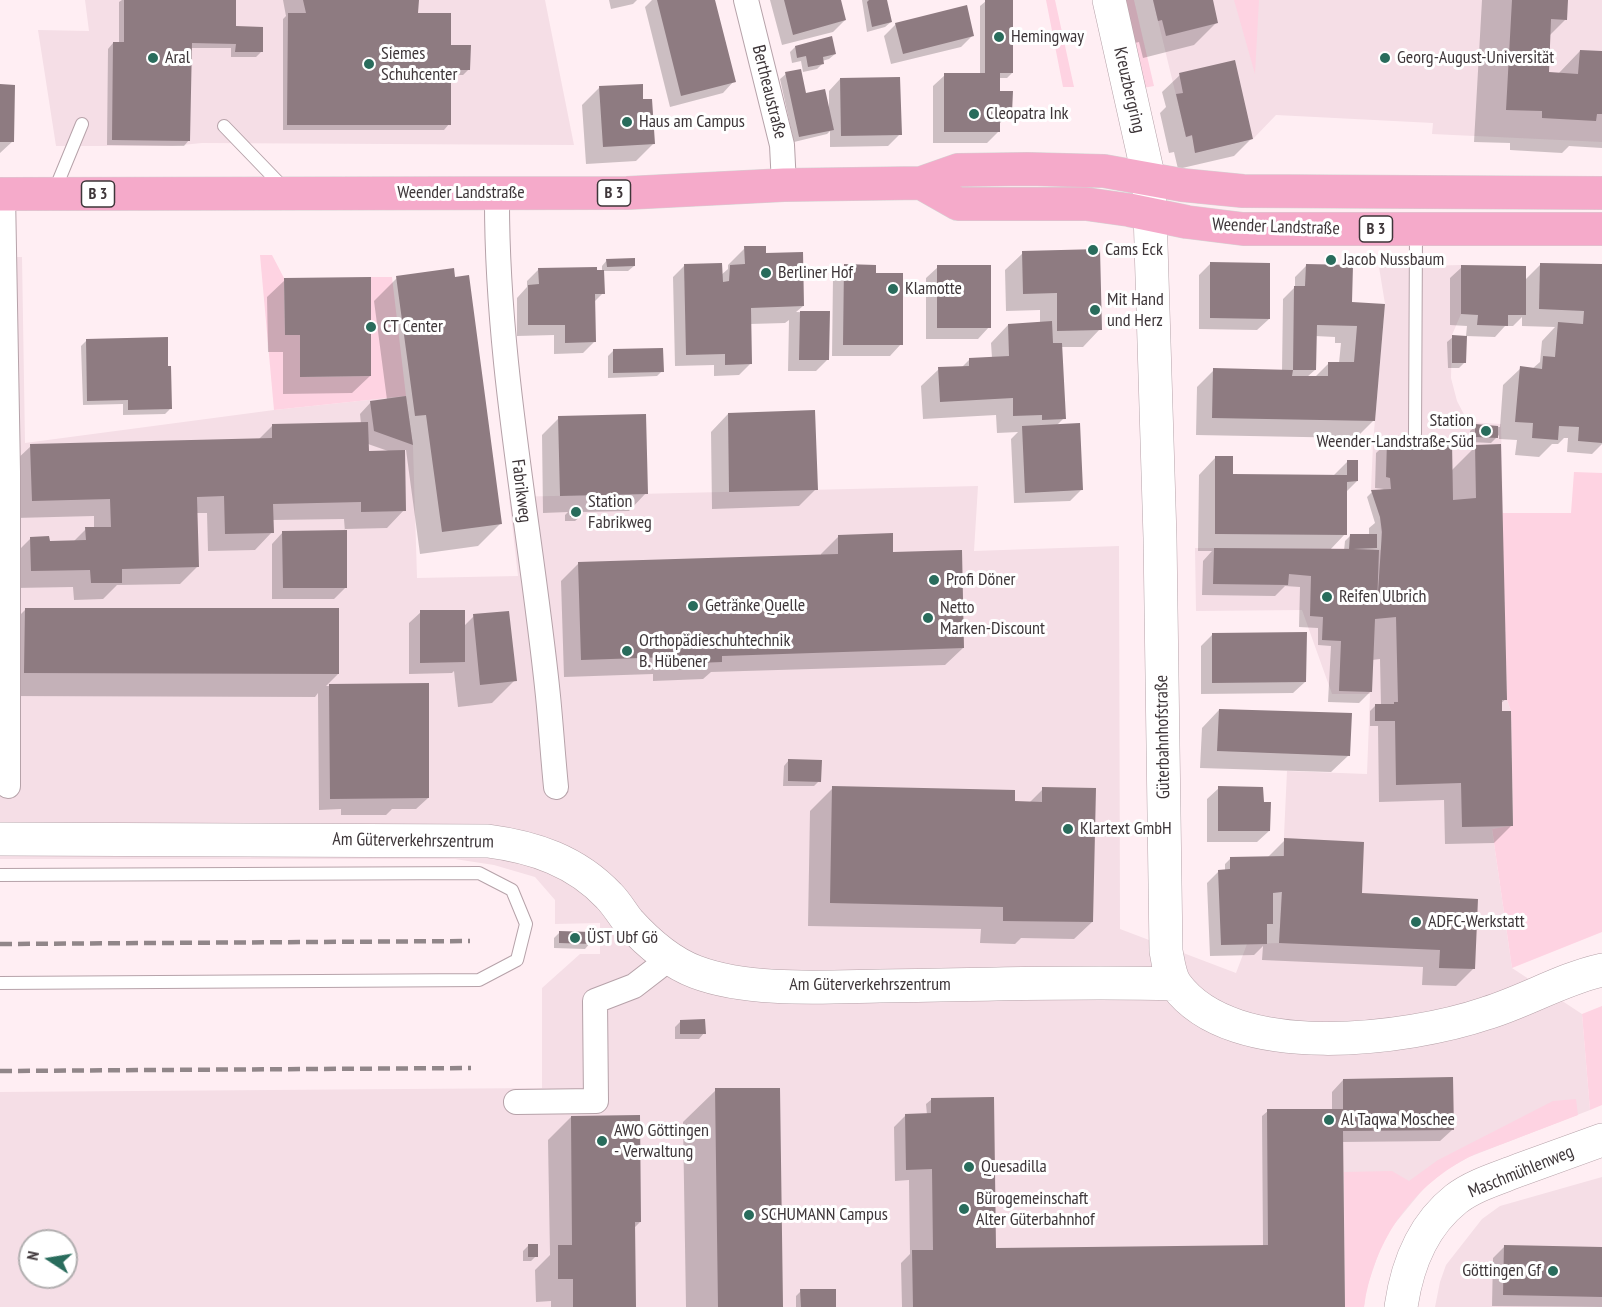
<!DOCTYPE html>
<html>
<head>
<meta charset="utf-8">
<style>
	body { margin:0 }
	#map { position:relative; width:1602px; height:1307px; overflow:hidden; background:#ffeef3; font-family:"PT Sans Narrow",sans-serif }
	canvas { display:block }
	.north { position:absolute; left:18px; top:1229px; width:60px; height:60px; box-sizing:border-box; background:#fff; border:2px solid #b2afb0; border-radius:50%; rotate:282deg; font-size:16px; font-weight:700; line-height:24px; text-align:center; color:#3e3639 }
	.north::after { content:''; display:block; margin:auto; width:21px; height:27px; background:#296c5c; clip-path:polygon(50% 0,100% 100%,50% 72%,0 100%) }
</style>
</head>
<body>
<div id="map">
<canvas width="1602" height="1307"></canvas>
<div class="north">N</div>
</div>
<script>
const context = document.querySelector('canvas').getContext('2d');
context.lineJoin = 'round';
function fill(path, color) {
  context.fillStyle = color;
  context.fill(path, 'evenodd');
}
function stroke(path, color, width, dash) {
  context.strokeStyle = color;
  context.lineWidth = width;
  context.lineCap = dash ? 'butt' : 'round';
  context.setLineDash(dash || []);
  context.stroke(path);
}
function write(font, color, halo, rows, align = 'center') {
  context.font = font + ' "PT Sans Narrow",sans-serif';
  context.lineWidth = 6;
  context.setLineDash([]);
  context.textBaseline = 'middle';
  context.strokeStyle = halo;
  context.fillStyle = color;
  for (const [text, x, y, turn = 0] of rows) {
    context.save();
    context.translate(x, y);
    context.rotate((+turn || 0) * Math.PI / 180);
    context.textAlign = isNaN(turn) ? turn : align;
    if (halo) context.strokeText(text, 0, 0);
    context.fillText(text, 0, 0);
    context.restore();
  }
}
const built = new Path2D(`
	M85,0H545L574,145L202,143L172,146H56L38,30L89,31Z
	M1153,0H1602V142L1432,134L1433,123L1276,115L1253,139L1195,153L1192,136L1186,137Z
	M0,257H22L25,443L274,410L406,396L413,445L417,578L518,576L509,497L978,486L974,551L1119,546L1120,929L1236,973L1247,944L1279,943L1287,771L1367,774L1370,694H1332L1302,610L1196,611L1195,548H1345L1382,550L1380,517L1371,490L1373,443L1385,304L1379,267L1461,265V314L1452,335L1451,378L1457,401L1468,422L1501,424L1507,700L1511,711L1513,826L1492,829L1512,968L1582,1014L1590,1110L1469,1157L1446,1170L1425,1187L1392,1227L1380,1249L1366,1290L1364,1307H0V1092L542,1088V988L580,954H600V923L555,924V900L535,877L494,865L455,859H0ZM30,1241H66V1277H30Z
	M1602,1177V1307H1435L1440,1282L1446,1265L1482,1219L1500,1206Z`);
const green = new Path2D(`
	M1046,0H1055L1074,87H1063Z
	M1124,0H1134L1154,86L1143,88Z
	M1234,0H1259L1255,74Z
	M260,255H272L284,278L285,335H300V377L371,376V277H392L406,396L274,410Z
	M1574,472L1602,473V932L1512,968L1492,829L1513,825L1511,711L1507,700L1502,513H1571Z
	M1602,1006V1105L1590,1110L1582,1014Z
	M1576,1099L1578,1115C1554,1124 1529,1134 1505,1143C1492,1148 1479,1152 1467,1158C1410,1188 1373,1243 1364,1307H1345L1344,1172L1392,1171L1409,1181L1438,1160L1553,1101Z`);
const shadow = new Path2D(`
	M122,0H235L234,28L261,52L256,57H231V48H190L189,140L184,146L107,145L108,49L113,43L119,44V2Z
	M283,0H374L417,14L469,69L463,75H449V124L444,130H283V19L286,16Z
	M609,0H637L633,4L611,9Z
	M652,0H714L734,81L723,93L670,107L645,7Z
	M770,0H840L845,20L833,32L782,45Z
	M862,0H886L891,22L885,27L867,32Z
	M1125,0H1211L1217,22L1194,45L1143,58L1139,42L1135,43Z
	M1482,0H1557L1566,19L1549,36L1547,74H1558L1580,51L1602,53V148L1569,146L1562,153L1510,150V143L1474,142Z
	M986,1L1012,73L1007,78H999V93L1011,113L999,124L998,132L987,143H933V86L945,75H980V6Z
	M896,24L973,35L961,47L891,64L884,36Z
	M795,47L835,54L829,59L822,61L823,63L817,69L803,72L801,61L792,63L790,52Z
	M786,74L805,95L828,108H829V91L840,79L900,134L888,146L830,147V131L827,134L794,142L780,79Z
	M1180,75L1252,138L1234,156L1178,169L1174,152L1169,153L1160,113L1166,107L1162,92Z
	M0,85L13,141L0,153Z
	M600,87L642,101L653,144L636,161L586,164L582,105Z
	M745,248L765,254L803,306L796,312L828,313L827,360L816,371H788L789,320L785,323L750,324L751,363L739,375L714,376V365L675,366L673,277L684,266L721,275L728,269V265Z
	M1023,253L1100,329L1083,347H1061L1064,418L1056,426L1081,490L1070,501L1014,503L1011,439L1018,432L997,433L996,415L923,419L921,386L939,369L961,368L970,359L992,358L991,343L1008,325L1040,324V310L1006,311L1005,270Z
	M607,260L634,266L628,271H603V293L594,302V342L583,353L554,354V335L517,336V298L527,287V281L539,269L602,272V266Z
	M1211,263L1269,319L1257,330L1199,329V275Z
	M1541,264L1602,266V444L1592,454L1567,452L1568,438H1564L1558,444H1552L1539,457L1515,455L1517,440L1499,439V435L1491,443L1470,442V431L1476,426L1500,427L1503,385L1521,368L1532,369L1540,362L1542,341L1555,327L1522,326V317L1513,326H1505L1495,337L1466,336L1467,326L1450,325V278L1462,267L1525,280Z
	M1307,265L1350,304L1384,306L1374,420L1356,438L1196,435L1197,387L1214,370L1282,371L1283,299L1295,287V277ZM1315,336L1335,337V343H1341L1339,363H1329L1315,377H1307L1315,370Z
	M845,266L874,274L901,344L890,356H832L833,277Z
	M938,267L989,327L978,339H926V278Z
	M397,278L501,523L478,546L420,554L406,450H403L404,510L387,528L345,529L346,587L334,599H272V544L283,532H345L344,519L272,520V532L255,550L208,551L207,513H196L197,567L180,584L117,585L103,599L74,600L73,587L14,588L13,556L31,538L48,542H73L86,529H94V516L15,518L13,463L31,446L258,440L272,426L361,424L360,414L371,402L387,400L374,301ZM368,444L391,452L368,453Z
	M285,280L370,376L352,393L283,394V352H268L267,297Z
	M1453,337L1465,362L1459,368H1448L1447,342Z
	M87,340L170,409L165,414L123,415V404L83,405L81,346Z
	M613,351L662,371L657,376L608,378V356Z
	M728,414L816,489L799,506L712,509L711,432Z
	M559,418L646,493L629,511L580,512L581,516L575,521H565V515L568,512L543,513L542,435Z
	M1388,442L1451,471L1475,447L1506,699L1500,704L1512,825L1494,843L1445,844L1444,800L1379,802L1378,726H1370V711L1375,706H1381L1380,659L1372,660L1371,691L1359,703L1328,702L1331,646L1318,645V628L1299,627L1300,587L1285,586L1275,596L1202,595L1203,561L1212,551H1198L1199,475L1216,457L1231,476H1333L1348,461L1357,481L1346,492L1345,534L1329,551H1344L1345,541L1350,536H1369V528L1375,523L1367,497L1372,492L1384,489L1375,488L1376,453Z
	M839,536L892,554L963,648L945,665L711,672L703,679L653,681V674L564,677L561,581L579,563L821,556V554Z
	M26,609L338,674L326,686L427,685L428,798L416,809H392L386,815H341V809L319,810L318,693L315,697L2,696L3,632Z
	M421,612L464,626L474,616L515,680L492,703L458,707L454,671L452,673L409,674V623Z
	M1212,635L1305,682L1293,693L1201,694V646Z
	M1219,710L1349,755L1331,772L1200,768L1202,728Z
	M789,760L819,781L814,786H783L784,766Z
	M833,788L1029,803L1043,789L1092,922L1074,939L1021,938L1015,944L980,943L981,929L808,926L810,811Z
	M1219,788L1262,803L1269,831L1257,842H1207V799Z
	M1285,840L1360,895L1474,968L1456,986L1422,985L1423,967L1262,960L1263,946L1254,955L1210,956L1207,883L1219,871H1225V864L1230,859L1267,858Z
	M560,932L590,943L585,949L554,948V938Z
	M680,1022L704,1033L699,1039H675V1027Z
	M1343,1080L1452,1130L1440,1141L1342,1142L1343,1307H902L901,1263L910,1254L909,1180L895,1181L894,1127L906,1115H927L926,1104L932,1099L994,1249L1263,1247L1262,1116L1268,1111L1332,1110V1092Z
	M716,1090L781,1307H686L683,1122Z
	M571,1117L640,1222L634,1228L635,1307H551V1301L536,1302L535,1270L550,1255L548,1140Z
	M528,1246L536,1256L531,1261H523V1251Z
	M1505,1246L1602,1249V1307L1492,1306L1493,1258Z
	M801,1291L834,1307H796V1296Z`);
const building = new Path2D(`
	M124,0H236V26L263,27V52H235L236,44L192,43L190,141L112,140L113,42H124Z
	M303,0H419L418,13H451V45H471L470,70H451V125H287L288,13H306Z
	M657,0H715L736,82L681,96Z
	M784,0H841L846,20L793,35Z
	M869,0H887L892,22L872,27L867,2Z
	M985,0H1013V73H1000V91H1013L1012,113H1000V132H944V73H985Z
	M1153,0H1213L1218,23L1166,36L1162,20L1158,21Z
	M1512,0H1568L1567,20L1551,19L1549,72L1578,74L1580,50L1602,51V114H1597L1596,121L1542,118V111L1506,110Z
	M967,5L974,36L903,54L895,23Z
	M832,36L836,54L823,57L824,64L808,67L806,56L797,58L795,46Z
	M1235,60L1253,139L1195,153L1192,135L1186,137L1176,94L1183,93L1179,73Z
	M801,69L806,93L825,89L834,130L799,137L785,72Z
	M900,77L902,135L841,136L840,78Z
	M0,84L15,85L14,142H0Z
	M643,84V99H652L655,144L603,147L599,86Z
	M744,246H766V253L803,252L804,306L751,308L752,364L725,365V354L686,355L684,264L722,263L723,282L729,281L730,265L745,264Z
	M1100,249L1102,330L1057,331V293L1023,294L1022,251Z
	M635,258V266L607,267L606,259Z
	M1210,262L1270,263V319L1210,318Z
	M1540,263L1602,264V443L1578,441L1579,427L1559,426L1558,440L1532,438L1533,423L1515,422L1520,366L1542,369L1543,356L1555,357L1558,322L1583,324L1584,311L1539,309Z
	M844,264L876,265V273H903V345H843Z
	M1306,264L1353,265L1352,302L1385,304L1375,421L1212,418L1213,368L1293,370L1294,286H1305ZM1317,325L1357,326L1354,362H1328V376H1292L1293,370H1316Z
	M937,265H991V328H937Z
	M1461,265L1526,266V315H1508V326L1477,325L1478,315L1461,314Z
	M597,267V270H604L605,294H595L596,342L565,343V325H528V285L539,284L538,268Z
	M454,268L455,277L469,275L502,524L442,532L426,415L415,416L396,276Z
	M371,277V376L300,377V335H285L284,278Z
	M800,311H830L829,360H799Z
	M1052,321L1053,343H1062L1066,419L1042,420V415L1013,416V398L940,402L938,367L969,366V358L1009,356L1008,324Z
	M1452,335L1467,336L1466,363H1452Z
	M168,337V366H171L172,409L128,410V400L87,401L86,339Z
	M663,348L664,372L613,373V349Z
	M406,396L413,445L374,431L370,401Z
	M815,410L818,490L729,492L728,413Z
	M646,414L648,494L560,496L558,416Z
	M368,422L369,451L405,450L406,511L361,512V502L273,504L274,533L225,534L224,496L197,497L199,567L122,569V583H91L90,570L31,571L30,537L49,536L50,541L86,540L85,527H111L110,499L32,501L30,444L272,438V424Z
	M1080,423L1083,490L1025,493L1022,426Z
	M1475,424L1498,426V438L1475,437Z
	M1387,440L1452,441L1453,500L1476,498L1475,445L1501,444L1507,700H1502V711H1511L1513,826L1462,827L1461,783L1396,785L1395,721H1375V704H1394V702H1398L1396,617L1375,619L1372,692L1339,691L1341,641L1322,640L1323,617L1310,616L1311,576L1289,574L1288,585L1213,584L1214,548L1349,549L1350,534H1377V548L1353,549L1379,550L1377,607L1382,532L1380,517L1371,490L1391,489L1390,478L1386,477Z
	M1215,456H1233V474L1347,475V460H1358V481L1347,482V535L1215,534Z
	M570,508H582V516L570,517Z
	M347,530V588H283L282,531Z
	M893,533V552L962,550L964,648L722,656V662L670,664V657L581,660L578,562L838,554V535Z
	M25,608H339V674L24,673Z
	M420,610H465V662L420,663Z
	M509,611L517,681L480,685L473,614Z
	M1307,632L1306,682L1212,683V633Z
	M429,683V798L330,799L329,684Z
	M1219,709L1352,713L1350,756L1217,751Z
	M788,759L822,760L821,782L788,781Z
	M832,786L1015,790V801L1042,802V787L1096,788L1093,922L1003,921V907L830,903Z
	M1218,786L1263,787L1264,802H1271L1270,831H1218Z
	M1284,838L1364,842L1362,893L1478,899L1475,969L1439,968L1440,950L1279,943L1282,892L1273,893V924H1267V944L1221,945L1218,870L1230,869V857L1284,856Z
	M559,931L592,932V944L559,943Z
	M705,1019L706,1034H680V1020Z
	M1453,1077L1454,1130L1343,1131L1345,1307H913L912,1250H933L932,1169L906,1170L905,1114L931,1113V1098L994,1097L996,1248L1268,1245L1267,1109H1343V1079Z
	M715,1088H780L783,1307H718Z
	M640,1115L641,1222H635L636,1307H573V1279H558V1245H572L571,1116Z
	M528,1244H538V1257H528Z
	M1504,1245L1602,1247V1297L1503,1295Z
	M800,1289H836V1307H801Z`);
const lane = new Path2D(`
	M224,126L278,182
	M54,192L82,124
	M1415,434L1416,232
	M0,875L479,873L512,890L526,924L517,960L479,980L0,983`);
const street = new Path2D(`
	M746,0L782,145L784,185
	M3,194L8,472V786
	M497,194C496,363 531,529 548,696C551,726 553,757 556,787
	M516,1102L596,1101L595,1001L634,986L669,959`);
const secondary = new Path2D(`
	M1109,0L1149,179L1160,538L1166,951C1168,961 1170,977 1176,985C1233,1063 1408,1040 1487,1013C1526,1001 1562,979 1602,970
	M0,839L488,841C534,847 576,861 609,896C616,903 622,913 628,921C647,942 669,962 696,972C749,992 824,987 880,986C978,985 1077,981 1174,984
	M1401,1307C1407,1265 1422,1226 1456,1199C1474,1185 1499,1178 1519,1170C1547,1160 1575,1150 1602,1140`);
const primary = new Path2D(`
	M921,183L958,204H1086L1129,210L1187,222L1243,229H1602
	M0,194L627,193L784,185L921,183L958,170L1028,169L1104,171L1182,185L1243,191L1602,193`);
const rail = new Path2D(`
	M0,944L470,941
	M0,1071L471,1068`);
const markers = [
	[999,37,6,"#296c5c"],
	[153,58,6,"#296c5c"],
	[1385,58,6,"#296c5c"],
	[369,64,6,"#296c5c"],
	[974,114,6,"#296c5c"],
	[627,122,6,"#296c5c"],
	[1093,250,6,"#296c5c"],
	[1331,260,6,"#296c5c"],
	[766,273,6,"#296c5c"],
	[893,289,6,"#296c5c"],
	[1095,310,6,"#296c5c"],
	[371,327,6,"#296c5c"],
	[1486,431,6,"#296c5c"],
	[576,512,6,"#296c5c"],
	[934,580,6,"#296c5c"],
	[1327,597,6,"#296c5c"],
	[693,606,6,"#296c5c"],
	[928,618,6,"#296c5c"],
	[627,651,6,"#296c5c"],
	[1068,829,6,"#296c5c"],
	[1416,922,6,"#296c5c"],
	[575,938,6,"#296c5c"],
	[1329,1120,6,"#296c5c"],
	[602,1141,6,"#296c5c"],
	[969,1167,6,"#296c5c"],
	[964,1209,6,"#296c5c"],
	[749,1215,6,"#296c5c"],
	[1553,1271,6,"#296c5c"]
];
const shields = [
	[614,193,33],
	[98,194,33],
	[1376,229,33]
];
const shieldNames = [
	["B 3",614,193],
	["B 3",98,194],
	["B 3",1376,229]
];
const poiNames = [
	["Hemingway",1011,37],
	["Siemes",381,54],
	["Schuhcenter",381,75],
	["Aral",165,58],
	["Georg-August-Universität",1397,58],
	["Cleopatra Ink",986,114],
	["Haus am Campus",639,122],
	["Cams Eck",1105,250],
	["Jacob Nussbaum",1343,260],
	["Berliner Hof",778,273],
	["Klamotte",905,289],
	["Mit Hand",1107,300],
	["und Herz",1107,321],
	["CT Center",383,327],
	["Station",1474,421,"right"],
	["Weender-Landstraße-Süd",1474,442,"right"],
	["Station",588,502],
	["Fabrikweg",588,523],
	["Profi Döner",946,580],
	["Reifen Ulbrich",1339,597],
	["Getränke Quelle",705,606],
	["Netto",940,608],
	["Marken-Discount",940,629],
	["Orthopädieschuhtechnik",639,641],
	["B. Hübener",639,662],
	["Klartext GmbH",1080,829],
	["ADFC-Werkstatt",1428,922],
	["ÜST Ubf Gö",587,938],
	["Al Taqwa Moschee",1341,1120],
	["AWO Göttingen",614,1131],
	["- Verwaltung",614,1152],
	["Quesadilla",981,1167],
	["Bürogemeinschaft",976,1199],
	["Alter Güterbahnhof",976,1220],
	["SCHUMANN Campus",761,1215],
	["Göttingen Gf",1541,1271,"right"]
];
const streetNames = [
	["Kreuzbergring",1129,90,77],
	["Bertheaustraße",769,92,76],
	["Weender Landstraße",461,193],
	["Weender Landstraße",1276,227,2],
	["Fabrikweg",521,491,83],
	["Güterbahnhofstraße",1163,737,-91],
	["Am Güterverkehrszentrum",413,841,1],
	["Am Güterverkehrszentrum",870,985],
	["Maschmühlenweg",1521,1172,-22]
];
fill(built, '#f5dee6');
fill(green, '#fed3e2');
fill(shadow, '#0003');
fill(building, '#8e7b81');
stroke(lane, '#b6a2a9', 14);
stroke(street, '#b6a2a9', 26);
stroke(secondary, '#b6a2a9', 34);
stroke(primary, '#d5d3d3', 34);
stroke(lane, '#fff', 12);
stroke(street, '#fff', 24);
stroke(secondary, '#fff', 33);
stroke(primary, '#f5aaca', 33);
stroke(rail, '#918689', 4.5, [12, 6]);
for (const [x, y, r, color] of markers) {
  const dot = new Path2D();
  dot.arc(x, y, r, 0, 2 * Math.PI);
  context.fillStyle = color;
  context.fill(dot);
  stroke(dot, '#fff', 2);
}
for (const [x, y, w] of shields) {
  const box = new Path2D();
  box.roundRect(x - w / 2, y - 13, w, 26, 4.5);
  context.fillStyle = '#fff';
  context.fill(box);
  stroke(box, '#3e3639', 1.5);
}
write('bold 16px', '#3e3639', null, shieldNames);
write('18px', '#3e3639', '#fff', poiNames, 'left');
write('18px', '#3e3639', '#fff', streetNames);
</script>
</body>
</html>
